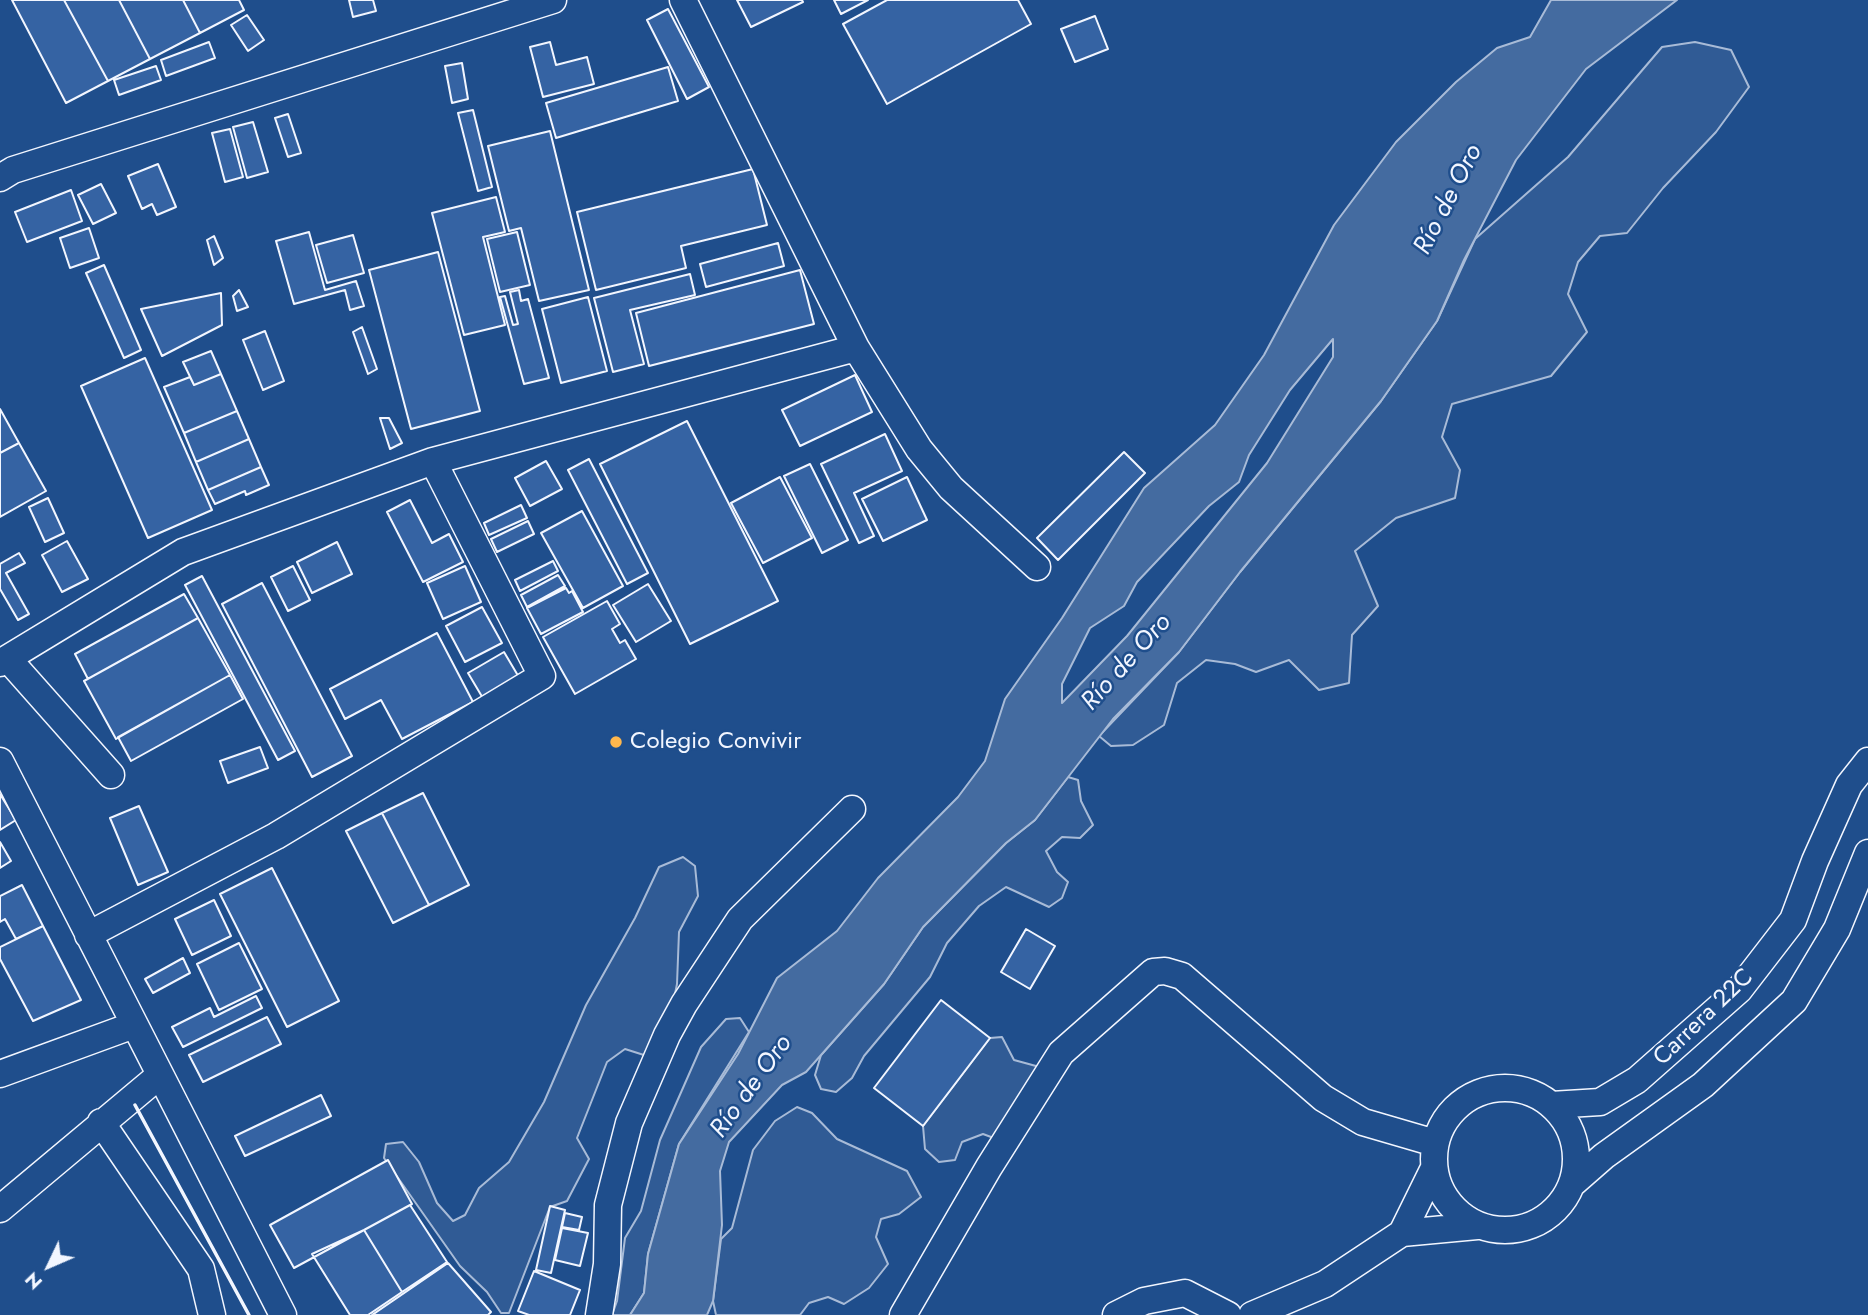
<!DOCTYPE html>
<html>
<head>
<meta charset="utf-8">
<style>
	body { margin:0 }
	#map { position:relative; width:1868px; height:1315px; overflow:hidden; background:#1f4e8c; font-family:Jost,sans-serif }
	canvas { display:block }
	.north { position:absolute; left:14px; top:1231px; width:70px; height:70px; -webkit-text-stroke:5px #1f4e8c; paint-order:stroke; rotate:226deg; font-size:19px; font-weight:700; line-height:28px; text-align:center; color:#f2f6ff }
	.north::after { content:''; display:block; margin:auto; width:24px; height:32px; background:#f2f6ff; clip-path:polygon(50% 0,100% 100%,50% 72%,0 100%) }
</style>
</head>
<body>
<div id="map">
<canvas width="1868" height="1315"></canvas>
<div class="north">N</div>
</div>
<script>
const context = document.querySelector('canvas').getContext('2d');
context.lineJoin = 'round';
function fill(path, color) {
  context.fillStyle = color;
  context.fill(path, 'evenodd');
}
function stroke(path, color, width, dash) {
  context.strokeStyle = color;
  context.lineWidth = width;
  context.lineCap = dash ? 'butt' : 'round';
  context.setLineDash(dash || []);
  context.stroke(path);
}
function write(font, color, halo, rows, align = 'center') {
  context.font = font + ' Jost,sans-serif';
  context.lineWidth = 5;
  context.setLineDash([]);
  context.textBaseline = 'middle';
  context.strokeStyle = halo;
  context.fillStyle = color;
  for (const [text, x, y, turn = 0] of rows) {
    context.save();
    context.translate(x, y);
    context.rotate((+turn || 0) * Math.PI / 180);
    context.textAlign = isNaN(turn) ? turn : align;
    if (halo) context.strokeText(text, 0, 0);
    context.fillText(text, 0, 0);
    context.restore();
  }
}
const built = new Path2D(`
	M1695,42L1731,50L1749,87L1716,132L1663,188L1627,233L1600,236L1578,262L1568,294L1587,332L1551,376L1452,404L1442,437L1460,470L1455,498L1396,518L1355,551L1378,606L1352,635L1349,683L1319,690L1289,660L1256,672L1235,664L1206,660L1177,683L1164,725L1133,745L1111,746L1099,736L1179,652L1240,572L1381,401L1437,321L1475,239L1568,157L1662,47Z
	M1068,777L1078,780L1081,801L1093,825L1080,838L1062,837L1046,851L1057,872L1068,882L1062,898L1049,907L1006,887L979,906L947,943L930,977L864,1056L852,1078L836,1092L821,1089L815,1075L821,1055L884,984L923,927L1006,843L1035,820Z
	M683,857L695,866L698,896L679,932L677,984L667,1034L647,1056L625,1049L607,1062L577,1138L589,1159L567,1201L550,1207L509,1313H501L487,1292L460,1266L384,1158L386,1144L403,1142L419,1162L437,1203L453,1221L465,1215L479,1188L509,1162L544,1102L586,1005L635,918L659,867Z
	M740,1018L749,1032L679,1144L648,1254L644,1293L630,1315H612L617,1301L625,1238L641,1211L660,1140L701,1047L726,1019Z
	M1002,1037L1014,1060L1036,1066L1043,1088L1007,1143L983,1134L962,1142L955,1160L939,1162L925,1149L923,1126L990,1038Z
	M797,1107L812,1113L837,1139L907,1171L921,1197L899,1214L881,1219L876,1237L888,1264L869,1288L844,1304L828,1297L809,1303L800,1315H716L713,1301L721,1239L732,1228L753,1150L775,1121Z`);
const water = new Path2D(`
	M1551,0H1677L1586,69L1516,160L1464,260L1437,321L1381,401L1240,572L1179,652L1113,719L1035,820L1006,843L923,927L884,984L806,1072L782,1085L729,1142L720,1171L722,1225L713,1301L707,1315H630L644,1293L648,1254L679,1144L738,1054L777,978L837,931L878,878L958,797L985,761L1005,699L1062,618L1144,488L1215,425L1264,355L1334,225L1396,142L1456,82L1497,48L1530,37ZM1333,339V357L1267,463L1127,636L1062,703V684L1090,628L1124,606L1137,582L1209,506L1239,482L1249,455L1290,390Z`);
const building = new Path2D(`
	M12,0H64L108,81L66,103Z
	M64,0H119L150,59L108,81Z
	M119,0H183L200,33L150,59Z
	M183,0H239L244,10L200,33Z
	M349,0H373L376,11L353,17Z
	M737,0H802L803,2L751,27Z
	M834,0H868L841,14Z
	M887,0H1018L1031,24L887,104L843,24Z
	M668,9L709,87L687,99L647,20Z
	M247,15L264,40L248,51L231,25Z
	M1095,16L1108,49L1075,62L1061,29Z
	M209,42L215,58L166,76L161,60Z
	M550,42L556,65L587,57L594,84L543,97L530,47Z
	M462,63L468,99L452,103L445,66Z
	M156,66L161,80L119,95L114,80Z
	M668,67L678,101L556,138L546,103Z
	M473,110L492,187L478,191L458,113Z
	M288,114L301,153L288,157L275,118Z
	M253,122L268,172L247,178L233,127Z
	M230,129L243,177L225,182L212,133Z
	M550,131L589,290L539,301L521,228L509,231L488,146Z
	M158,164L176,207L157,215L152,204L142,209L128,176Z
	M753,169L767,225L681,246L686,268L596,290L577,212Z
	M101,184L116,213L93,224L78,195Z
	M71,190L82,221L27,242L15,212Z
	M496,197L505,232L483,237L505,325L464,335L432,213Z
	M89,228L99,258L70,268L60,238Z
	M309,232L325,290L356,281L364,306L350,310L345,290L294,304L276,241Z
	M517,232L530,285L500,292L487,239Z
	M353,235L364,273L327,283L316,245Z
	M214,236L223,258L214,265L207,240Z
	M778,243L784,266L706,287L700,264Z
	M438,252L480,411L411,429L369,270Z
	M104,265L141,350L124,358L86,273Z
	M800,270L814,324L649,366L636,313Z
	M690,274L695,295L630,310L644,364L613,372L594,298Z
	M239,290L248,307L237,311L233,296Z
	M519,290L521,301L528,299L549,378L524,384L500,297L505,296L513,325L518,324L510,292Z
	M221,293L222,325L162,356L141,309Z
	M588,297L607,371L561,383L542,309Z
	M362,327L377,369L368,374L353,332Z
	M265,331L284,381L263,390L243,340Z
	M211,351L221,374L194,385L183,362Z
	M145,358L212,510L148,538L81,386Z
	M221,374L237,411L184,433L164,387L190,377L194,385Z
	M855,375L872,412L800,446L782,410Z
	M0,409L19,443L0,453Z
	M237,411L249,439L196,462L184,433Z
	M380,418H389L402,443L390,449Z
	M687,421L778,601L690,644L600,464Z
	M885,434L902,471L854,493L874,536L859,543L821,464Z
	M249,439L261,467L208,490L196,462Z
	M19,443L46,491L0,517V453Z
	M1124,452L1145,473L1058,560L1037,538Z
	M589,459L648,573L627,584L568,470Z
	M546,461L562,489L530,506L515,478Z
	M810,464L848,540L822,553L784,476Z
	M261,467L269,485L246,495L245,491L215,504L208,490Z
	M780,477L812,538L763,563L731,503Z
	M907,477L927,520L883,541L862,499Z
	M48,498L64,533L45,542L29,507Z
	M410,500L432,543L449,534L463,562L423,582L387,512Z
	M521,505L527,518L489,535L484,523Z
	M582,511L623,586L583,608L541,533Z
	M528,521L534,534L497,552L491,539Z
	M67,541L88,579L62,592L42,555Z
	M337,542L352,574L312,593L297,562Z
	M19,553L25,563L6,573L29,614L18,620L0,589V564Z
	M553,561L558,571L520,591L515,580Z
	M293,566L310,600L288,611L271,577Z
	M465,566L481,602L443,619L427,583Z
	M558,575L565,586L527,607L521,595Z
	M202,576L295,751L278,760L185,585Z
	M262,583L352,756L312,777L222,604Z
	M648,584L671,621L636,642L613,605Z
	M566,588L569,593L572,591L583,612L541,634L527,608Z
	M184,594L198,618L88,679L75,654Z
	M607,601L620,624L612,629L620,643L625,640L636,659L575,694L543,637Z
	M482,607L502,643L465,662L446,626Z
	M198,618L230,675L116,739L84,681Z
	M437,633L473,702L402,739L381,700L345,719L330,689Z
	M504,652L520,679L484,700L468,673Z
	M230,675L243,699L131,761L118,737Z
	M260,747L268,768L228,783L220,761Z
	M423,793L469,885L429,905L382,813Z
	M0,794L16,820L0,830Z
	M139,806L168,872L138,885L110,818Z
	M382,813L429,905L393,923L346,831Z
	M0,842L11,861L0,868Z
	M272,868L339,1001L287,1027L220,894Z
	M22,885L43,926L16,939L5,919L0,922V896Z
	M214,900L231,936L192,955L175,919Z
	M43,926L81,1000L33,1021L0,959V947Z
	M1026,929L1055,946L1030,989L1001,972Z
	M239,943L262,989L219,1010L197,964Z
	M183,958L190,973L153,993L145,979Z
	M256,996L262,1008L183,1047L172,1027L210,1008L214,1017Z
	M941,1000L990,1038L923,1126L874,1088Z
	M267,1017L281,1044L203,1082L189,1055Z
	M321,1095L331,1116L245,1156L235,1136Z
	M388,1160L412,1204L294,1268L270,1225Z
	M410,1205L447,1262L402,1292L364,1230Z
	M550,1206L565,1210L551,1273L536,1270Z
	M565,1213L582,1217L579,1230L562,1227Z
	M562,1228L588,1233L580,1266L555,1260Z
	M364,1230L402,1292L368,1315H350L312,1254Z
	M448,1263L491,1312L488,1315H372Z
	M534,1271L580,1290L570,1315H529L518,1311Z`);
const minor = new Path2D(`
	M683,0L856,348L919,449L951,488L1037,567
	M0,178L13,170L553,0
	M8,659L111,775
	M0,663L183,552L433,461L856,348
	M0,761L283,1315
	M88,935L276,836L542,676L433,461
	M0,1074L134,1025
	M1434 1159a71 71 0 1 1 142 0a71 71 0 1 1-142 0Z
	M1551,1105L1600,1102L1637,1080L1739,990L1793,920L1815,861L1849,785L1868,761
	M101,1122L201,1269L212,1315
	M1572,1184L1604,1156L1703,1085L1794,1001L1837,929L1868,853
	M0,1209L160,1075
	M1402,1233L1434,1168
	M599,1315L607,1264L608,1205L629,1123L667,1035L684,1004L740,919L852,809
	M903,1315L989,1167L1061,1053L1153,972L1165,971L1182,976L1323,1098L1363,1122L1435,1143
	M1116,1315L1144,1301L1185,1293L1228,1315
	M1252,1315L1325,1284L1402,1233L1477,1226`);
const wall = new Path2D(`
	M135,1105L249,1315`);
const markers = [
	[616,742,7,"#ffb74d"]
];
const poiNames = [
	["Colegio Convivir",630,742]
];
const streetNames = [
	["Carrera 22C",1704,1018,-44]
];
const waterNames = [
	["Río de Oro",1449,200,-63],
	["Río de Oro",1127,663,-48],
	["Río de Oro",752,1087,-54]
];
fill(built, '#305b95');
stroke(built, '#a8bbd7', 2);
fill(water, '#446ba0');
stroke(water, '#a8bbd7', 2);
fill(building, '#3563a3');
stroke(building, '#f2f6ff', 2);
stroke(minor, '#f2f6ff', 29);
stroke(minor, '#1f4e8c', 26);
stroke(wall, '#f2f6ff', 3.5);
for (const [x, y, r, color] of markers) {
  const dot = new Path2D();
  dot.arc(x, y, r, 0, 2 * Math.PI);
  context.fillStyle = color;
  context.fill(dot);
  stroke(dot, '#1f4e8c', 2.5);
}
write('24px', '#f2f6ff', '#1f4e8c', poiNames, 'left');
write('24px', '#f2f6ff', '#1f4e8c', streetNames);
write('italic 26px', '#f2f6ff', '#1f4e8c', waterNames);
</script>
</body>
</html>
